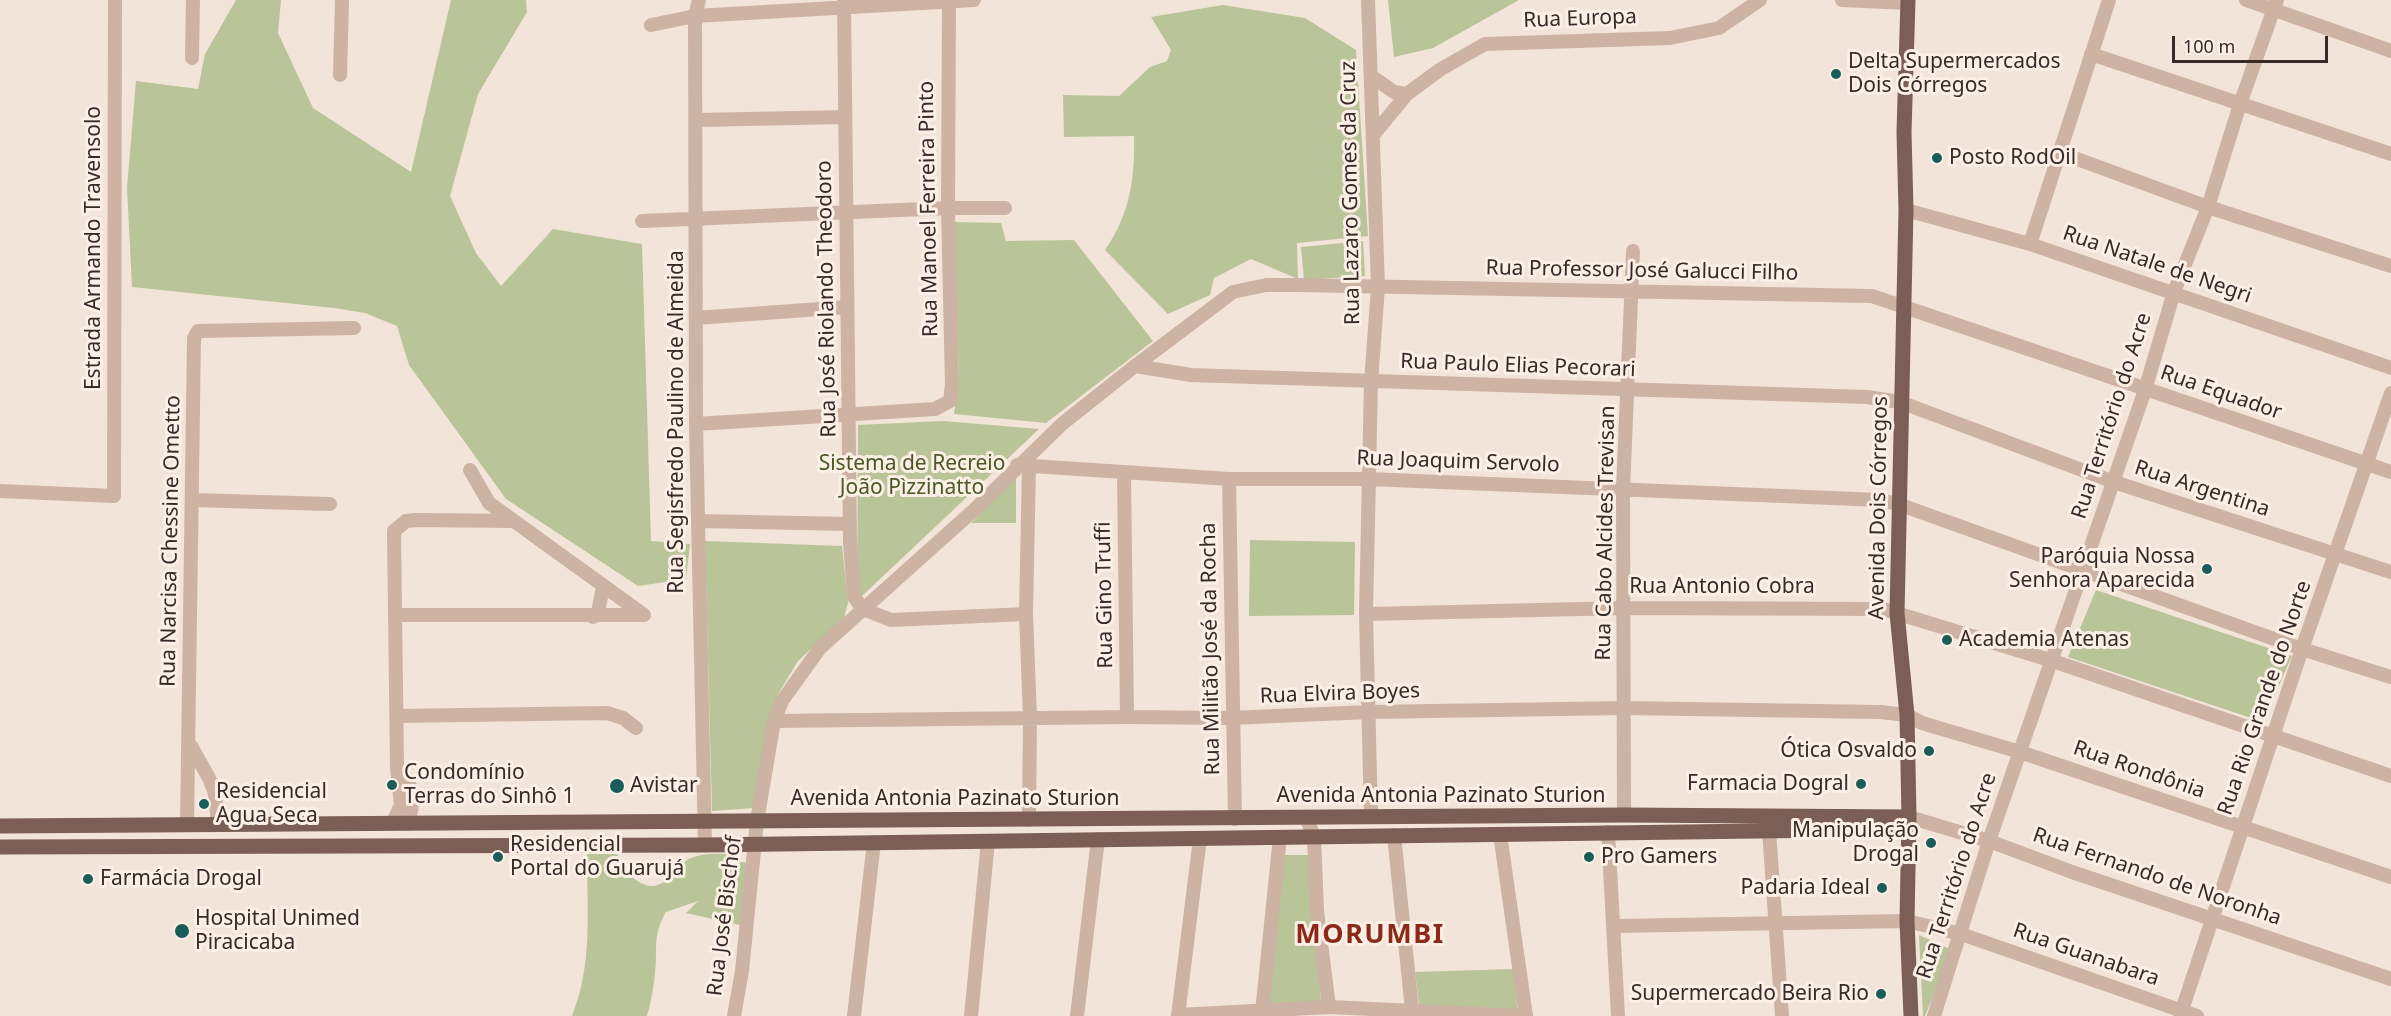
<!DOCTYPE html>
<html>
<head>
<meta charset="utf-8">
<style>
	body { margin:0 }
	#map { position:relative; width:2391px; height:1016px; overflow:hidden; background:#f3e4d9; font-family:"Noto Sans",sans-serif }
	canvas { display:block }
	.scale { position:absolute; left:2172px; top:36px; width:156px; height:27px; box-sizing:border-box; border:3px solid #372a27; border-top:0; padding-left:8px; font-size:18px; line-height:21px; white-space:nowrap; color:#372a27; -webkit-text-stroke:4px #fbefe6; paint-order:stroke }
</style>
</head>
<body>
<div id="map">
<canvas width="2391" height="1016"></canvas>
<div class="scale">100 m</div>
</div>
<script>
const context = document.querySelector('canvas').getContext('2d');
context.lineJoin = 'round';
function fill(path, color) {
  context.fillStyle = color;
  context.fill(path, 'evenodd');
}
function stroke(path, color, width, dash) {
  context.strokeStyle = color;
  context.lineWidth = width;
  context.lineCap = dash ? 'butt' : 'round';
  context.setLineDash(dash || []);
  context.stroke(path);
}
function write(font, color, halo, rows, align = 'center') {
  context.font = font + ' "Noto Sans",sans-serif';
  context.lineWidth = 6;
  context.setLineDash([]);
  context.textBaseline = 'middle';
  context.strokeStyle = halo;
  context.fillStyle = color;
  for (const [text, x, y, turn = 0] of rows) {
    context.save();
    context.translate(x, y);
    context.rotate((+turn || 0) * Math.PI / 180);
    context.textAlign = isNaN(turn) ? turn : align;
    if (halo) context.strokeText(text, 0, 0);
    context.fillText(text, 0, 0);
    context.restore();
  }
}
const green = new Path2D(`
	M236,0H281L278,33L313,108L411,172L451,0H526L527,12L478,94L450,196L476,253L501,286L553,229L642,244L651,541L690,544L686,579L638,586L506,499L409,365L397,326L365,313L334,308L132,287L127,188L136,81L198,89L205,54Z
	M1388,0H1519L1433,48L1394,57Z
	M1223,5L1305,18L1356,50L1368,236L1297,243L1298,279L1251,259L1214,278L1210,295L1168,314L1105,250C1130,214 1135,179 1134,136L1064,137L1063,95L1119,96L1150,67L1167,61L1171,50L1151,17Z
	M954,222L1001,223L1006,241L1074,240L1153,341L1046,423L954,414L959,377Z
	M1363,241L1365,276L1304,280L1301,247Z
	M943,421L1039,429L862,596L857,592L858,425Z
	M1016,476V523H971Z
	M1250,540L1355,542L1354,615L1249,616Z
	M705,541L842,546L848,603L844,618L798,661L778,694L754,808L712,811Z
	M2096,590L2292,656L2263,722L2068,657Z
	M587,854H617C624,861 627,874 636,880C664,900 675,864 691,858C705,852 723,854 738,854L740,862L750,863L740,925L686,913L698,901L666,912C652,936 658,947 655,973C654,987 651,1002 647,1016H572C593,965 587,908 587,854Z
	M1284,855H1309L1321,1002L1266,1005Z
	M1919,935L1952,950L1925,1016H1923Z
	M1513,969L1518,1012L1419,1005L1415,972Z`);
const minor = new Path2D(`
	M699,0L695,16L696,424L705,845
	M844,0L850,543L854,597L863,609L891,620L1026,614
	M1368,0L1378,287L1371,382L1366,614L1371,817
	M1842,0L1907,3
	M2246,0L2391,51
	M651,25L695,16L974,0
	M2091,54L2391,154
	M192,58L193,0
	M340,75L342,0
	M1371,76L1394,92L1407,94L1374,134
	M1407,94L1441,69L1485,44L1670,38L1719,28L1760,0
	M696,120L845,117
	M2058,152L2208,207L2391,266
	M1906,210L2030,244L2391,368
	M642,221L948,208H1005
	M2030,244L2109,0
	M696,318L847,307
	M1135,366L1191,375L1867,397L1900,402L2114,482L2391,572
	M696,424L935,409L950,401L952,384L948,208L949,0
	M1017,465L1229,479H1368L1880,500L1898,504L2302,649L2391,677
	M470,470L489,503L644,615
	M1124,473L1127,717
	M1229,479L1235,819
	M0,491L114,496L115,0
	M192,500L330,504
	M698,521L850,524
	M1366,614L1625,608L1883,609L2053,661L2391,776
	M396,615H644
	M593,617L598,612L603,587
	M396,716L607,713L623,718L636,728
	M774,721L1127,717L1231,718L1369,712L1625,708L1880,712L1907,715L1922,723L2020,752L2391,877
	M191,746L209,778L215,793L218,825
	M397,767L394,531L406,521L417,520L514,521
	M1624,815L1623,490L1633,251
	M1909,817L1989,841L2072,872L2391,979
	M1306,818L1314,836L1317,911L1329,1007
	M1029,820L1030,717L1026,614L1029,465
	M392,824L401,805L397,767C415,786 416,799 407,824
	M187,825L194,338L198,331L354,328
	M1769,830L1782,1016
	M1608,832L1618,1016
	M1500,834L1526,1016
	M1394,835L1412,1010
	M1614,926L1907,921L1961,934L2197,1016
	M1262,1012L1280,837
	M1178,1015L1329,1007L1522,1016
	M734,1016L742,971L757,821L774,721L782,701L820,648L974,510L1062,424L1135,366L1233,292L1266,285H1297L1872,296L2391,472
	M854,1016L874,842
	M971,1016L988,841
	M1077,1016L1098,839
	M1178,1016L1200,838
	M1934,1016L1989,841L2145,390L2174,292L2208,207L2240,104L2277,0
	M2180,1016L2302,649L2391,393`);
const major = new Path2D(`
	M1908,0L1904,132L1906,210L1897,613L1907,715L1909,817L1907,921L1911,1016
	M0,826L1624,815L1909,817
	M0,847L705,845L1909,829`);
const markers = [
	[1836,74,6,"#195c5a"],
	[1937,158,6,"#195c5a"],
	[2207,569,6,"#195c5a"],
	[1947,640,6,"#195c5a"],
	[1929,751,6,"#195c5a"],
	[1861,784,6,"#195c5a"],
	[392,785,6,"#195c5a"],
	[617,786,8,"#195c5a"],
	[204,804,6,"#195c5a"],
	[1931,843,6,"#195c5a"],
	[498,857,6,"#195c5a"],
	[1589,857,6,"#195c5a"],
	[88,879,6,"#195c5a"],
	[1882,888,6,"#195c5a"],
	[182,931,8,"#195c5a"],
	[1881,994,6,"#195c5a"]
];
const streetNames = [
	["Rua Europa",1580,19,-2],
	["Rua Lazaro Gomes da Cruz",1351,193,-91],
	["Rua Manoel Ferreira Pinto",929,209,-91],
	["Estrada Armando Travensolo",94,248,-90],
	["Rua Natale de Negri",2157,265,19],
	["Rua Professor José Galucci Filho",1642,271,1],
	["Rua José Riolando Theodoro",827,299,-91],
	["Rua Paulo Elias Pecorari",1518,366,2],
	["Rua Equador",2221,393,19],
	["Rua Território do Acre",2112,416,-72],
	["Rua Segisfredo Paulino de Almeida",677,422,-90],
	["Rua Joaquim Servolo",1458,462,2],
	["Rua Argentina",2202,489,18],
	["Avenida Dois Córregos",1879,508,-89],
	["Rua Cabo Alcides Trevisan",1606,533,-89],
	["Rua Narcisa Chessine Ometto",171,541,-89],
	["Rua Antonio Cobra",1722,587],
	["Rua Gino Truffi",1105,595,-91],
	["Rua Militão José da Rocha",1211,649,-91],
	["Rua Elvira Boyes",1340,694,-2],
	["Rua Rio Grande do Norte",2265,698,-71],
	["Rua Rondônia",2139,770,19],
	["Avenida Antonia Pazinato Sturion",1441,796],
	["Avenida Antonia Pazinato Sturion",955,799],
	["Rua Território do Acre",1957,876,-72],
	["Rua Fernando de Noronha",2157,877,19],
	["Rua José Bischof",725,916,-83],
	["Rua Guanabara",2086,955,19]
];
const poiNames = [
	["Delta Supermercados",1848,62],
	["Dois Córregos",1848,86],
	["Posto RodOil",1949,158],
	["Paróquia Nossa",2195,557,"right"],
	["Senhora Aparecida",2195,581,"right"],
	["Academia Atenas",1959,640],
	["Ótica Osvaldo",1917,751,"right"],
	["Condomínio",404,773],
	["Terras do Sinhô 1",404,797],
	["Farmacia Dogral",1849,784,"right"],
	["Avistar",630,786],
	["Residencial",216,792],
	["Agua Seca",216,816],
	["Manipulação",1919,831,"right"],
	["Drogal",1919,855,"right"],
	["Residencial",510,845],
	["Portal do Guarujá",510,869],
	["Pro Gamers",1601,857],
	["Farmácia Drogal",100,879],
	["Padaria Ideal",1870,888,"right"],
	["Hospital Unimed",195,919],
	["Piracicaba",195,943],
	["Supermercado Beira Rio",1869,994,"right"]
];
const parkNames = [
	["Sistema de Recreio",912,464],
	["João Pìzzinatto",912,488]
];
const districtNames = [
	["MORUMBI",1370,935]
];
fill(green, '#b9c498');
stroke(minor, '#ccb3a4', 14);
stroke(major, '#7b5f56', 15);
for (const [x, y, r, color] of markers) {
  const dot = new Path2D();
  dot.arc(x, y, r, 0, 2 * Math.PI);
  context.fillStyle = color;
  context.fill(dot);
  stroke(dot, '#fbefe6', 2);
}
write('21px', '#372a27', '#fbefe6', streetNames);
write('21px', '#372a27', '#fbefe6', poiNames, 'left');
write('21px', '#4b5828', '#fbefe6', parkNames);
context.letterSpacing = '1.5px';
write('bold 27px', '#8d2919', '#fbefe6', districtNames);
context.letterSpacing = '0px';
</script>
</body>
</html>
